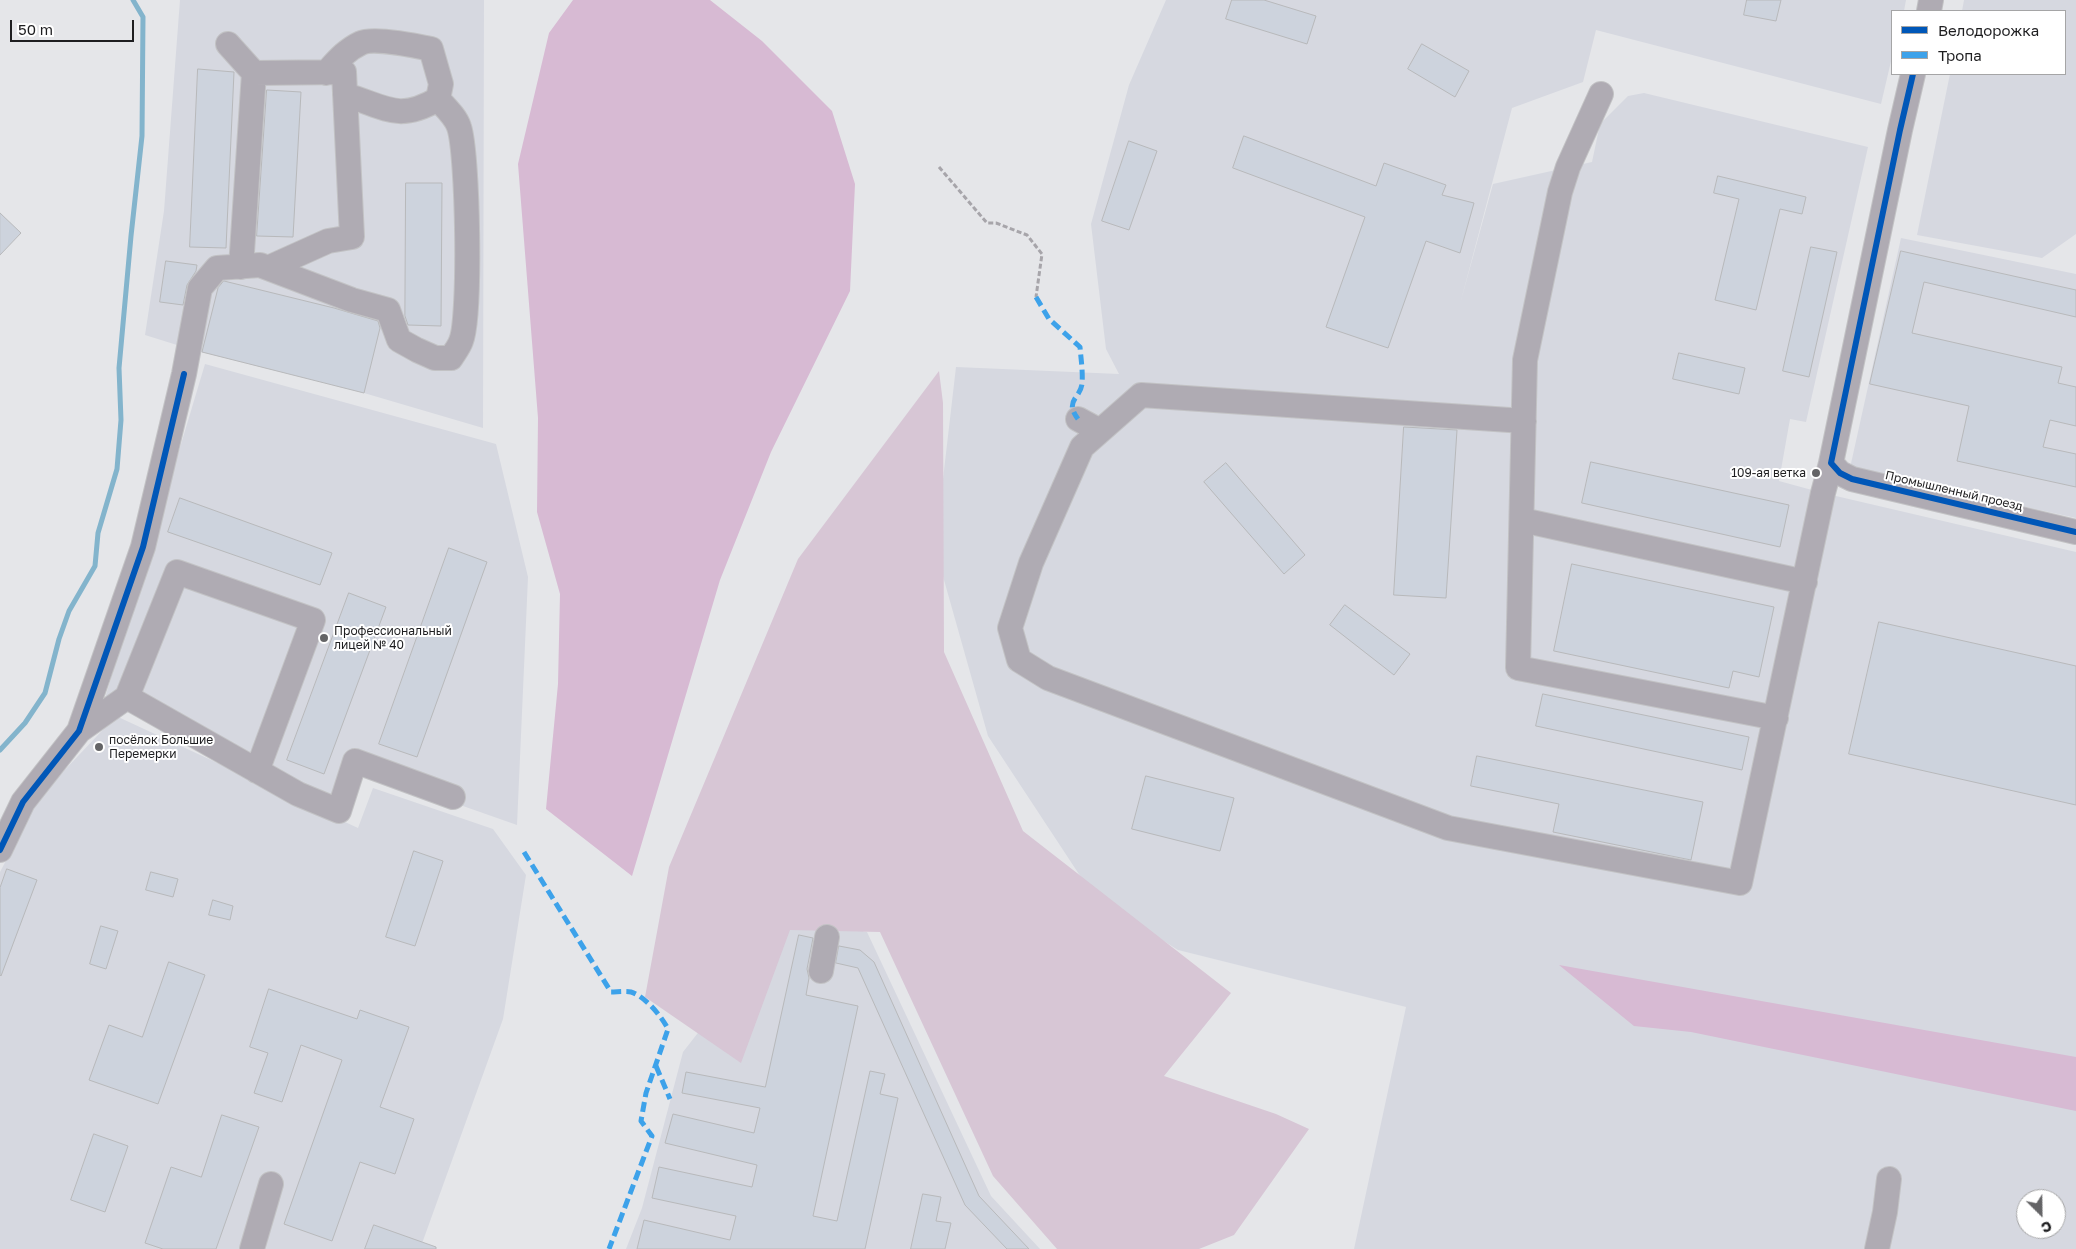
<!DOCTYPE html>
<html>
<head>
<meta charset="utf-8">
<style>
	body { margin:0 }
	#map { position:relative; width:2076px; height:1249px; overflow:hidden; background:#e5e6e9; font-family:"Golos Text",sans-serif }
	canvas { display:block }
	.legend { position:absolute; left:1891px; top:10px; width:175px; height:65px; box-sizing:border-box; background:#fff; border:1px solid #a5a5a6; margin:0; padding:6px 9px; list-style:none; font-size:15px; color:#1e1e20 }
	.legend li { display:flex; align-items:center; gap:10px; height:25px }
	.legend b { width:25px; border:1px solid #a5a5a6 }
	.north { position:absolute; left:2016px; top:1189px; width:50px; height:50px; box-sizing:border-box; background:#fff; border:1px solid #a5a5a6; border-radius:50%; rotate:157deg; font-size:14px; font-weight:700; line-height:20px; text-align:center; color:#1e1e20 }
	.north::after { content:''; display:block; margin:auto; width:18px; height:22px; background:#646466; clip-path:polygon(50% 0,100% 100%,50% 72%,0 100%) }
	.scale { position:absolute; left:10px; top:20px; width:124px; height:22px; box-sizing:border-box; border:2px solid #1e1e20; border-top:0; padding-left:6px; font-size:15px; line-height:18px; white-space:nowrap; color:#1e1e20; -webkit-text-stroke:4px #fff; paint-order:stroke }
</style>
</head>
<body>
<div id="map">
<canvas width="2076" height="1249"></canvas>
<ul class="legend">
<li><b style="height:6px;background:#0057b8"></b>Велодорожка</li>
<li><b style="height:6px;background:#3da2ea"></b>Тропа</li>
</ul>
<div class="north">С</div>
<div class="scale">50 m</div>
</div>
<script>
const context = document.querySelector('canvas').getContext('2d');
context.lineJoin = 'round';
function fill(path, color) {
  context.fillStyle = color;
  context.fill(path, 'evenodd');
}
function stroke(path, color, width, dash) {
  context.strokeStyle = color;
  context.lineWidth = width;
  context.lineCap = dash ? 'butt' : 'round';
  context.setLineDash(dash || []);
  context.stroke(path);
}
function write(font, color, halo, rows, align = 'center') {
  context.font = font + ' "Golos Text",sans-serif';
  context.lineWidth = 4;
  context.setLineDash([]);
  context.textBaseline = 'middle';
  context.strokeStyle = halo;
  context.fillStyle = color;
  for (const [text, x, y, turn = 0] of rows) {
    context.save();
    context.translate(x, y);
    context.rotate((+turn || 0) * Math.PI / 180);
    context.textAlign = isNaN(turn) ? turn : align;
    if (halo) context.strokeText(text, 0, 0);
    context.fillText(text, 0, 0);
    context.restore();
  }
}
const built = new Path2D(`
	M180,0H484L483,428L364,393L193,350L145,335L164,211Z
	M1166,0H1906L1904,11H1892V57L1881,104L1596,30L1583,82L1512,108L1460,304L1493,184L1592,162L1600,124L1628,96L1644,93L1868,147L1806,422L1790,419L1779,481L1823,493L2076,552V1249H1354L1406,1007L1178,950L1094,897L988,736L935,548L956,367L1119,374L1106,349L1091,224L1129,85ZM2026,1199H2056V1229H2026Z
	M1964,0H2076V234L2042,258L1917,235L1950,74H2065V11H1962Z
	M1901,238L2076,274V518L1850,468Z
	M205,364L496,444L528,577L517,825L352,767L334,800L105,698Z
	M116,716L358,828L373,788L493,829L526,875L503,1019L420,1249H0V872L40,796Z
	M791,914L867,932L991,1196L1040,1249H626L642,1208L683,1052Z`);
const green = new Path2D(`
	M939,371L943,403L944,652L1023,831L1231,993L1164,1076L1276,1114L1309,1129L1234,1235L1199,1249H1057L993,1176L880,932L790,930L741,1063L645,997L669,867L798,559Z`);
const forest = new Path2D(`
	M573,0H710L762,41L832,111L855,184L850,291L771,452L720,580L632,876L546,809L558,684L560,594L537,512L538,418L518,164L549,33Z
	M1559,965L2076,1057V1111L1691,1032L1634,1026Z`);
const stream = new Path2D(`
	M0,750L25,723L45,693L59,639L69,611L95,566L98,533L117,469L121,420L119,368L131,236L142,136L143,17L133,0`);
const building = new Path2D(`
	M1232,0H1264L1316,16L1307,44L1226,19Z
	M1747,0H1781L1776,21L1744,15Z
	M1422,44L1469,71L1455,97L1408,69Z
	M198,69L234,72L226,248L190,247Z
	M267,90L301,92L293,237L257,236Z
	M1244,136L1376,186L1384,163L1446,185L1442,195L1474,203L1460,253L1426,241L1388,348L1326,327L1365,217L1233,168Z
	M1129,141L1157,151L1129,230L1102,221Z
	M1718,176L1806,197L1802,214L1780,209L1756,310L1715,300L1739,199L1714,193Z
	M406,183H442L441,326L408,325L405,316Z
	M0,213L21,233L0,255Z
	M1811,247L1837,252L1809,377L1783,371Z
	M1901,251L2076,290V317L1924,282L1912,333L2062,367L2058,383L2076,387V426L2050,420L2043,447L2076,454V487L1957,461L1969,406L1870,384Z
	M166,261L197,265L196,271L187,285L183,305L160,302Z
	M224,281L334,308L378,321L380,328L364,393L202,352L218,288Z
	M1679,353L1745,368L1739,394L1673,379Z
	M1404,427L1457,430L1446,598L1394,595Z
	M1591,462L1789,505L1780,547L1582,503Z
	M1226,463L1305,555L1284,574L1204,482Z
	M180,498L332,553L320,585L168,532Z
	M449,548L487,562L417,757L379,744Z
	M1572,564L1774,607L1759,677L1733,671L1729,688L1554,651Z
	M349,593L386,607L324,774L287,760Z
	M1345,605L1410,654L1394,675L1330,625Z
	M1879,622L2076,666V805L1849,754Z
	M1543,694L1749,737L1742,770L1536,726Z
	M1477,756L1703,802L1691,860L1553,832L1559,804L1471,786Z
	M1146,776L1234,798L1220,851L1132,829Z
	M414,851L443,861L415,946L386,937Z
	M7,869L37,880L1,976L0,975V888Z
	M151,872L178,879L173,897L146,890Z
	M213,900L233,906L230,920L209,915Z
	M101,926L118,931L106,969L90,964Z
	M799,935L813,938L807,969L809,978L806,995L858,1006L813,1216L837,1221L870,1071L885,1074L880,1094L898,1098L865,1249H637L644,1220L730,1240L736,1216L652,1198L659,1167L752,1187L757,1165L665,1143L673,1114L754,1133L760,1108L682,1093L686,1072L765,1087Z
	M839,946L860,950L874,962L979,1196L1029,1249H1007L965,1205L858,968L836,963Z
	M169,962L205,975L158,1104L89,1080L109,1025L142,1037Z
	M269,989L357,1019L360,1010L409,1027L380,1107L414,1119L395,1174L360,1162L332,1241L284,1224L342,1060L301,1045L282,1102L254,1093L268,1053L250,1047Z
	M222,1115L259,1127L216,1249H163L145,1243L171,1167L201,1177Z
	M94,1134L128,1146L105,1212L71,1200Z
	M923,1194L941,1197L936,1221L951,1223L945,1249H911Z
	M374,1225L436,1247V1249H365Z`);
const path = new Path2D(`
	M939,167L987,223H996L1027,235L1042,254L1036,297`);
const minor = new Path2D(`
	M1929,11L1931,0
	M228,44L254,73L344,72L352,237L328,241L268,268
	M326,73C337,61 346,50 361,43C374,37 417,46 431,49L441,84L438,99C397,123 385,106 345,95
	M1601,94L1568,167L1560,192L1525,360L1518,668L1776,718
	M241,267L254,73
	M1078,419L1100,431
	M1524,421L1141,395L1082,447L1031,563L1010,628L1019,660L1048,678L1448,828L1740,883L1823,493L1831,463L1900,130L1913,74
	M1831,463L1840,473L1852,479L2076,532
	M1522,520L1805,582
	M127,697L177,572L313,620L257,771
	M79,731L143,547L184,374L200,288L217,268L260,265L352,300L388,310L399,340L417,350L435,358H451C454,353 459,347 461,341C471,317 468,153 459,127C456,117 445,107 438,99
	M0,850L23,802L79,731L127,697L298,794L339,811L355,761L453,797
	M821,971L827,937
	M252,1249L271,1184
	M1877,1249L1885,1212L1889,1179`);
const quiet = new Path2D(`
	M1036,297L1049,319L1080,347C1081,359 1083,372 1082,384C1080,399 1064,400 1078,419
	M524,852L611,992C617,992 625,991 631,992C645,996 662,1017 668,1029L646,1093L641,1121L652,1136L609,1249
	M656,1066L670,1099`);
const cycleway = new Path2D(`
	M1913,74L1900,130L1831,463L1840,473L1852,479L2076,532
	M0,850L23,802L79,731L143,547L184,374`);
const markers = [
	[1816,473,5,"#646466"],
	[324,638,5,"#646466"],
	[99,747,5,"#646466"]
];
const poiNames = [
	["109-ая ветка",1806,473,"right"],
	["Профессиональный",334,631],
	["лицей № 40",334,645],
	["посёлок Большие",109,740],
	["Перемерки",109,754]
];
const streetNames = [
	["Промышленный проезд",1954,491,13]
];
fill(built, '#d6d8e0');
fill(green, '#d7c6d5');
fill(forest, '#d7bad3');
stroke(stream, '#83b4cc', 5);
fill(building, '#cdd3dd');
stroke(building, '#b8b9bb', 1);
stroke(minor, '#c2c2c4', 26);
stroke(path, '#a7a5aa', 3, [5, 2.5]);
stroke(minor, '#afabb3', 24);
stroke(quiet, '#3da2ea', 5, [10, 5]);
stroke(cycleway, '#0057b8', 6);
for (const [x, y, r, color] of markers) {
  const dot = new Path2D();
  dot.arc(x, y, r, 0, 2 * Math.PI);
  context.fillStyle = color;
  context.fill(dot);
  stroke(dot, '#fff', 2);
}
write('12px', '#1e1e20', '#fff', poiNames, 'left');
write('12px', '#1e1e20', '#fff', streetNames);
</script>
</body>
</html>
